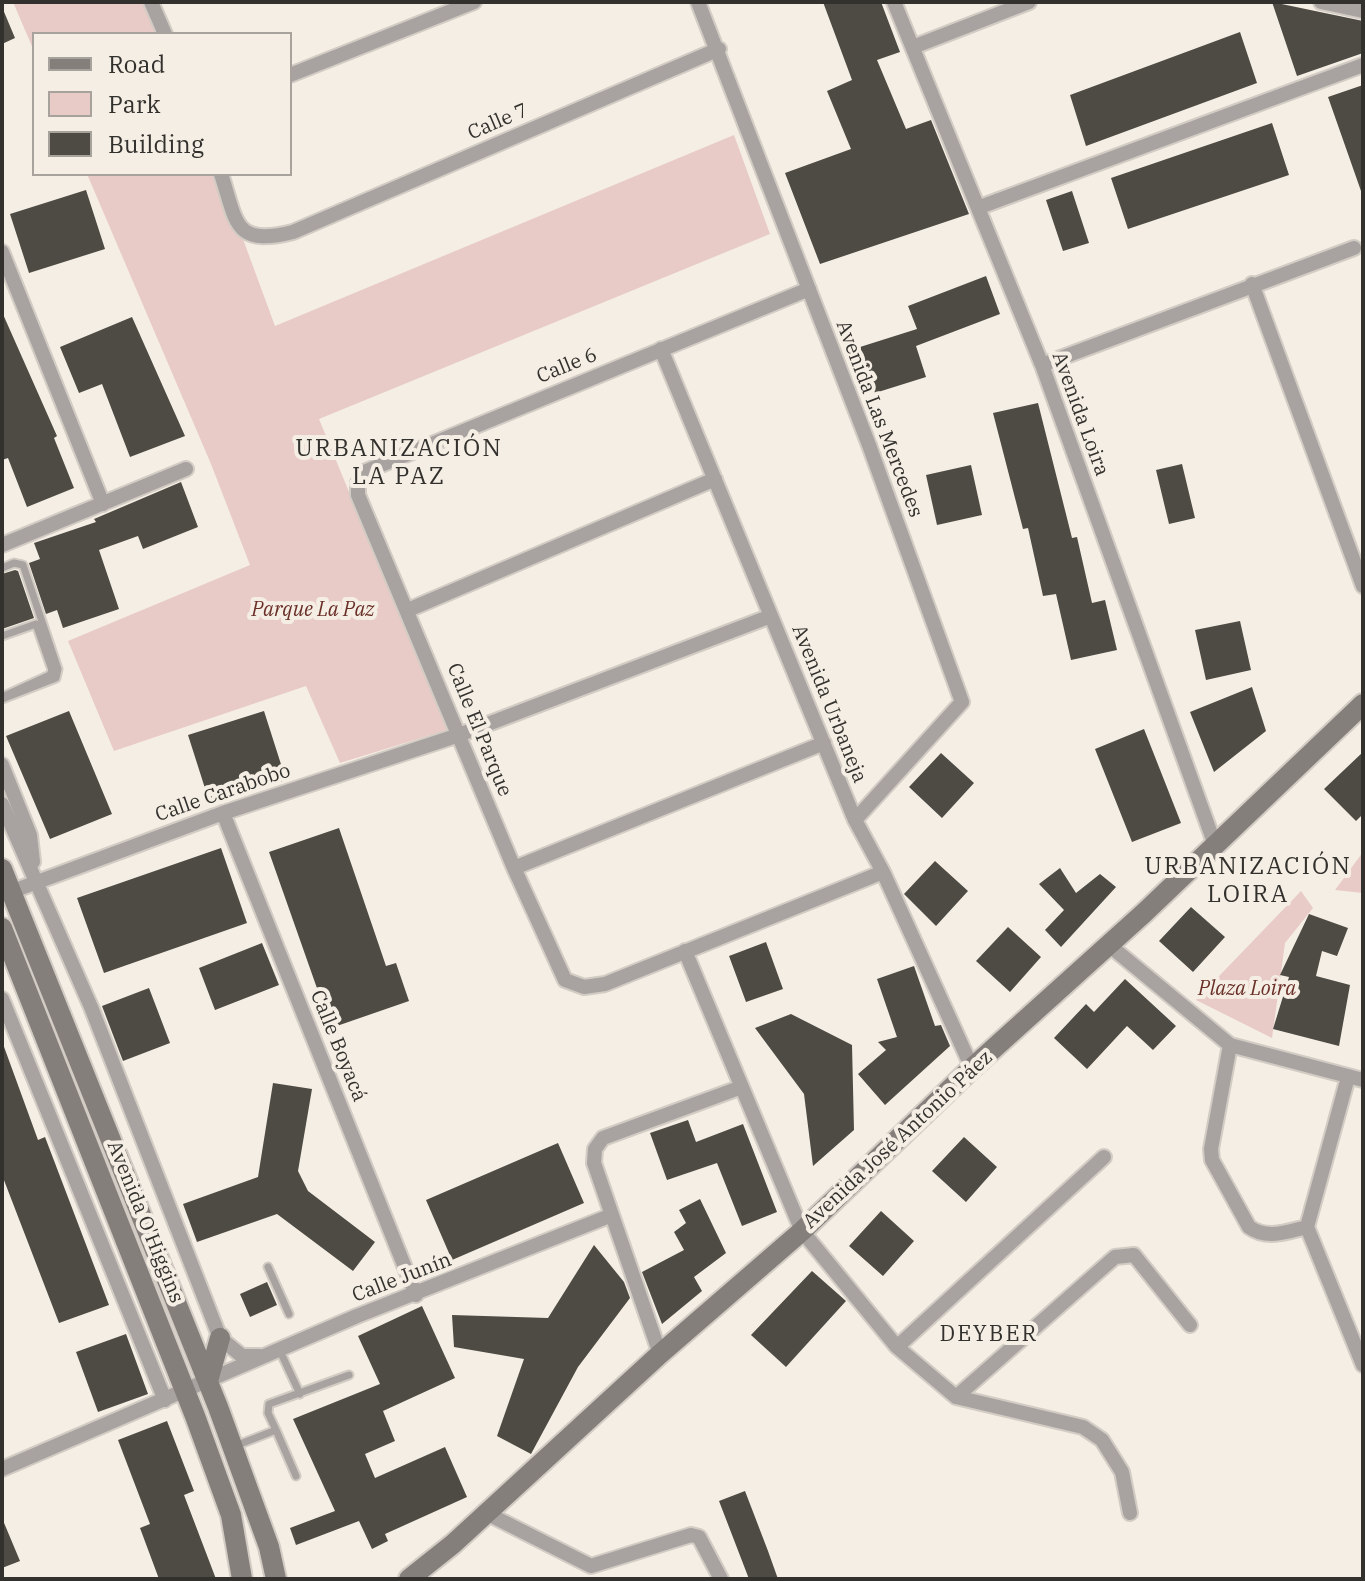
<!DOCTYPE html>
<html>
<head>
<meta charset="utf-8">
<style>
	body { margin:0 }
	#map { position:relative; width:1365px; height:1581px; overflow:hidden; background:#f5eee5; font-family:"IBM Plex Serif",serif }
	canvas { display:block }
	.frame { position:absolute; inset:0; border:4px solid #33312d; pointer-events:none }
	.legend { position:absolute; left:32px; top:32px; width:260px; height:144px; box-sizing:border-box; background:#f5eee5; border:2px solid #a7a29b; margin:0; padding:10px 14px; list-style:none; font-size:24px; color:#33312d }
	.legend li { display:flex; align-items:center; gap:16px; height:40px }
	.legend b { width:40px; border:2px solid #a7a29b }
</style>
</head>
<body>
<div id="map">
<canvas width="1365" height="1581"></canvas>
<div class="frame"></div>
<ul class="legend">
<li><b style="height:10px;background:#857f7b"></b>Road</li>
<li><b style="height:22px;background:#e8cbc6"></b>Park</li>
<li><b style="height:22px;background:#4d4b43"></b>Building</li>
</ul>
</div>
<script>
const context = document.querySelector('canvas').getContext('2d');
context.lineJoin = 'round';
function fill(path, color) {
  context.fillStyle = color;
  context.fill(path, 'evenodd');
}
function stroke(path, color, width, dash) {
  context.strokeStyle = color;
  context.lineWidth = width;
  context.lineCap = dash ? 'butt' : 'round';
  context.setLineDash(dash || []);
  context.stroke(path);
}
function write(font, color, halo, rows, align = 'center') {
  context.font = font + ' "IBM Plex Serif",serif';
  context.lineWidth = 8;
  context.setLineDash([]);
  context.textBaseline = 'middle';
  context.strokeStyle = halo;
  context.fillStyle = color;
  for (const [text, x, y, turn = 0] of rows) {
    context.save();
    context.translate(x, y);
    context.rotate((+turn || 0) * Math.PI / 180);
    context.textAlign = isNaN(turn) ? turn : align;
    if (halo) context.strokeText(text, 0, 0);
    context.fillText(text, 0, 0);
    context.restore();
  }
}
const green = new Path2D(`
	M13,2H150L163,34H34V51Z
	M734,135L770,234L319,419L447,730L340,763L306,686L114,751L68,641L250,565L211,464L87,174H219L275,326Z
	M1363,852V893L1335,890Z
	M1301,891L1313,908L1285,943L1272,1038L1196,1000Z`);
const building = new Path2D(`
	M823,2H881L900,52L877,60L906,129L931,120L969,214L820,264L785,173L851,149L827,91L852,80Z
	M1272,2L1363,21V53L1297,76Z
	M2,7L15,38L2,44Z
	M1240,32L1257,83L1086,146L1070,95Z
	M1363,85V191H1361L1328,97Z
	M1272,123L1289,175L1128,229L1111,178Z
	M86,190L105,249L29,273L10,214Z
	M1072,191L1089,243L1063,251L1046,200Z
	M986,276L1000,314L916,346L926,377L875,393L860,347L917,329L908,306Z
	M2,312L57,436L54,438L74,488L27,507L8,458L2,460Z
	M132,317L185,436L130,457L102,384L79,393L60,347Z
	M1038,403L1072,538L1077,537L1092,603L1105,600L1117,650L1071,660L1056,594L1043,596L1028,528L1023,529L993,413Z
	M1182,464L1195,518L1169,524L1156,470Z
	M971,465L982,515L937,525L926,475Z
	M181,482L198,527L143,549L138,536L99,550L119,609L63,628L57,610L46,614L29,563L40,559L34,543L96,522L94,519Z
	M15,570L18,571L34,618L2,629V574Z
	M1240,621L1251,670L1206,680L1195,630Z
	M1252,687L1266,731L1214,772L1190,712Z
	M69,711L112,814L50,839L6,736Z
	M264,711L286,780L210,804L188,735Z
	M1144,729L1181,823L1132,842L1095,749Z
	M1363,752V814L1356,821L1324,789Z
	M941,753L974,783L942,818L909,787Z
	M339,828L386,966L396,963L409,1001L331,1028L269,852Z
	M221,848L247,923L104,973L77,898Z
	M935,861L968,891L936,926L904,894Z
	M1060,868L1076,893L1100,874L1116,887L1061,947L1045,930L1064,910L1039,884Z
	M1191,907L1225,937L1193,972L1159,941Z
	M1309,914L1348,928L1337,956L1322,951L1316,976L1350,985L1339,1046L1273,1029L1289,977L1280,975Z
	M1008,927L1041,957L1010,992L976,961Z
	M766,942L783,989L746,1002L729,956Z
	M262,943L279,985L215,1010L199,968Z
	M914,966L935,1026L941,1025L950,1046L885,1105L858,1074L886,1050L878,1042L897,1037L877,979Z
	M1125,979L1176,1026L1153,1050L1127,1026L1087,1069L1054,1038L1086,1004L1094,1012Z
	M149,988L170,1043L123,1061L102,1006Z
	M791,1014L852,1045L854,1130L813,1166L804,1094L755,1028Z
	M3,1044L38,1140L45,1137L109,1305L59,1323L2,1175Z
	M273,1083L312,1089L298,1171L308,1191L375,1242L353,1271L277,1214L197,1242L183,1204L258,1177Z
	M688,1120L696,1142L743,1124L777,1212L742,1226L717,1163L667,1180L650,1133Z
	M964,1137L997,1167L966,1202L932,1171Z
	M558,1143L584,1203L452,1260L426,1200Z
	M700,1199L726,1253L694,1277L702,1291L662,1324L642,1272L684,1250L674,1232L686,1223L679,1210Z
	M881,1211L914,1241L883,1276L849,1246Z
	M594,1245L624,1282L630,1298L578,1367L531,1454L497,1436L524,1359L454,1347L452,1315L548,1318Z
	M812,1271L846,1301L786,1367L751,1335Z
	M267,1282L277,1305L250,1317L240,1294Z
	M422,1306L455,1378L383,1411L395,1441L365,1454L375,1478L445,1447L467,1497L385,1534L388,1541L372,1549L359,1521L296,1545L290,1528L335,1511L293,1419L380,1384L358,1336Z
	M126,1334L148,1394L98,1412L76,1352Z
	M167,1421L194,1491L184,1495L216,1579H159L140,1528L150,1524L118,1440Z
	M745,1491L768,1551L778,1579H749L719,1501Z
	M2,1518L20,1561L2,1568Z`);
const service = new Path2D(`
	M2,568L14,563L23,565L58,669L56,678L2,699
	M2,636L36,624L52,670L50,675L2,697
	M268,1267L289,1314
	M280,1351L300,1394
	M276,1430L268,1413L269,1404L349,1375
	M235,1446L276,1430L296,1476`);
const minor = new Path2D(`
	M151,2L165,34
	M698,2L869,445L962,702L855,820
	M894,2L1042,365L1215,845
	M1321,2L1363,11
	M913,47L1029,2
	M290,75L474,2
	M221,174C237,222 233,247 293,232L719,49
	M980,207L1363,65
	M2,252L103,504
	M1252,284L1363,586
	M809,289L364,472L358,483V495L514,868L565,980L584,987L605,984L883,872
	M661,349L855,820L883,872L972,1068
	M1042,365L1354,248
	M2,545L186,469
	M408,610L715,479
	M2,765L30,835L33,862
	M2,804L91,1007L220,1338L242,1356H260
	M223,813L416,1295
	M514,868L824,743
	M5,894L223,813L459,735L771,616
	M1109,945L1230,1045L1363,1080
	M685,951L802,1231L897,1347L956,1397L1083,1427L1102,1440L1122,1472L1130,1513
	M2,999L165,1400
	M1230,1045L1211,1149L1212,1160L1249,1227C1267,1240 1286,1232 1307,1227
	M1348,1077L1307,1227L1363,1365
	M897,1347L1104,1157
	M660,1354L594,1163L595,1149L603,1138L739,1088
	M956,1397L1115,1257L1134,1255L1190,1325
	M2,1469L357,1316L612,1215
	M488,1514L591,1566L691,1535L699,1537L721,1579`);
const secondary = new Path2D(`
	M2,869L218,1407L269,1547L276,1579
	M2,928L195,1416L231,1515L242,1579
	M208,1381L220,1338
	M409,1579L453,1544L660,1354L802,1231L972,1068L1144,913L1363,704`);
const streetNames = [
	["Calle 7",498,122,-23],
	["Calle 6",567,366,-22],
	["Avenida Loira",1080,414,70],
	["Avenida Las Mercedes",879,419,69],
	["Avenida Urbaneja",829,704,68],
	["Calle El Parque",479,730,68],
	["Calle Carabobo",223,793,-19],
	["Calle Boyacá",338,1046,68],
	["Avenida José Antonio Páez",898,1140,-43],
	["Avenida O'Higgins",145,1222,68],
	["Calle Junín",402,1278,-21]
];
const parkNames = [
	["Parque La Paz",313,610],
	["Plaza Loira",1247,989]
];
const neighbourhoodNames = [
	["DEYBER",989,1335]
];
const quarterNames = [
	["URBANIZACIÓN",399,449],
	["LA PAZ",399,477],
	["URBANIZACIÓN",1248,867],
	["LOIRA",1248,895]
];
fill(green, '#e8cbc6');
fill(building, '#4d4b43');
stroke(service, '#d2ccc4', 11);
stroke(minor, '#d2ccc4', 18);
stroke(secondary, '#d2ccc4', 24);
stroke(service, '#a8a3a1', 7);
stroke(minor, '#a8a3a1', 14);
stroke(secondary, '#857f7b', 20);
write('20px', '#33312d', '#f5eee5', streetNames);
write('italic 20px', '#692f27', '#f5eee5', parkNames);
context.letterSpacing = '2px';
write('22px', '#33312d', '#f5eee5', neighbourhoodNames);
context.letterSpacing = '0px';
context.letterSpacing = '2px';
write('24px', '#33312d', '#f5eee5', quarterNames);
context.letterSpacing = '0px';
</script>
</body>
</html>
